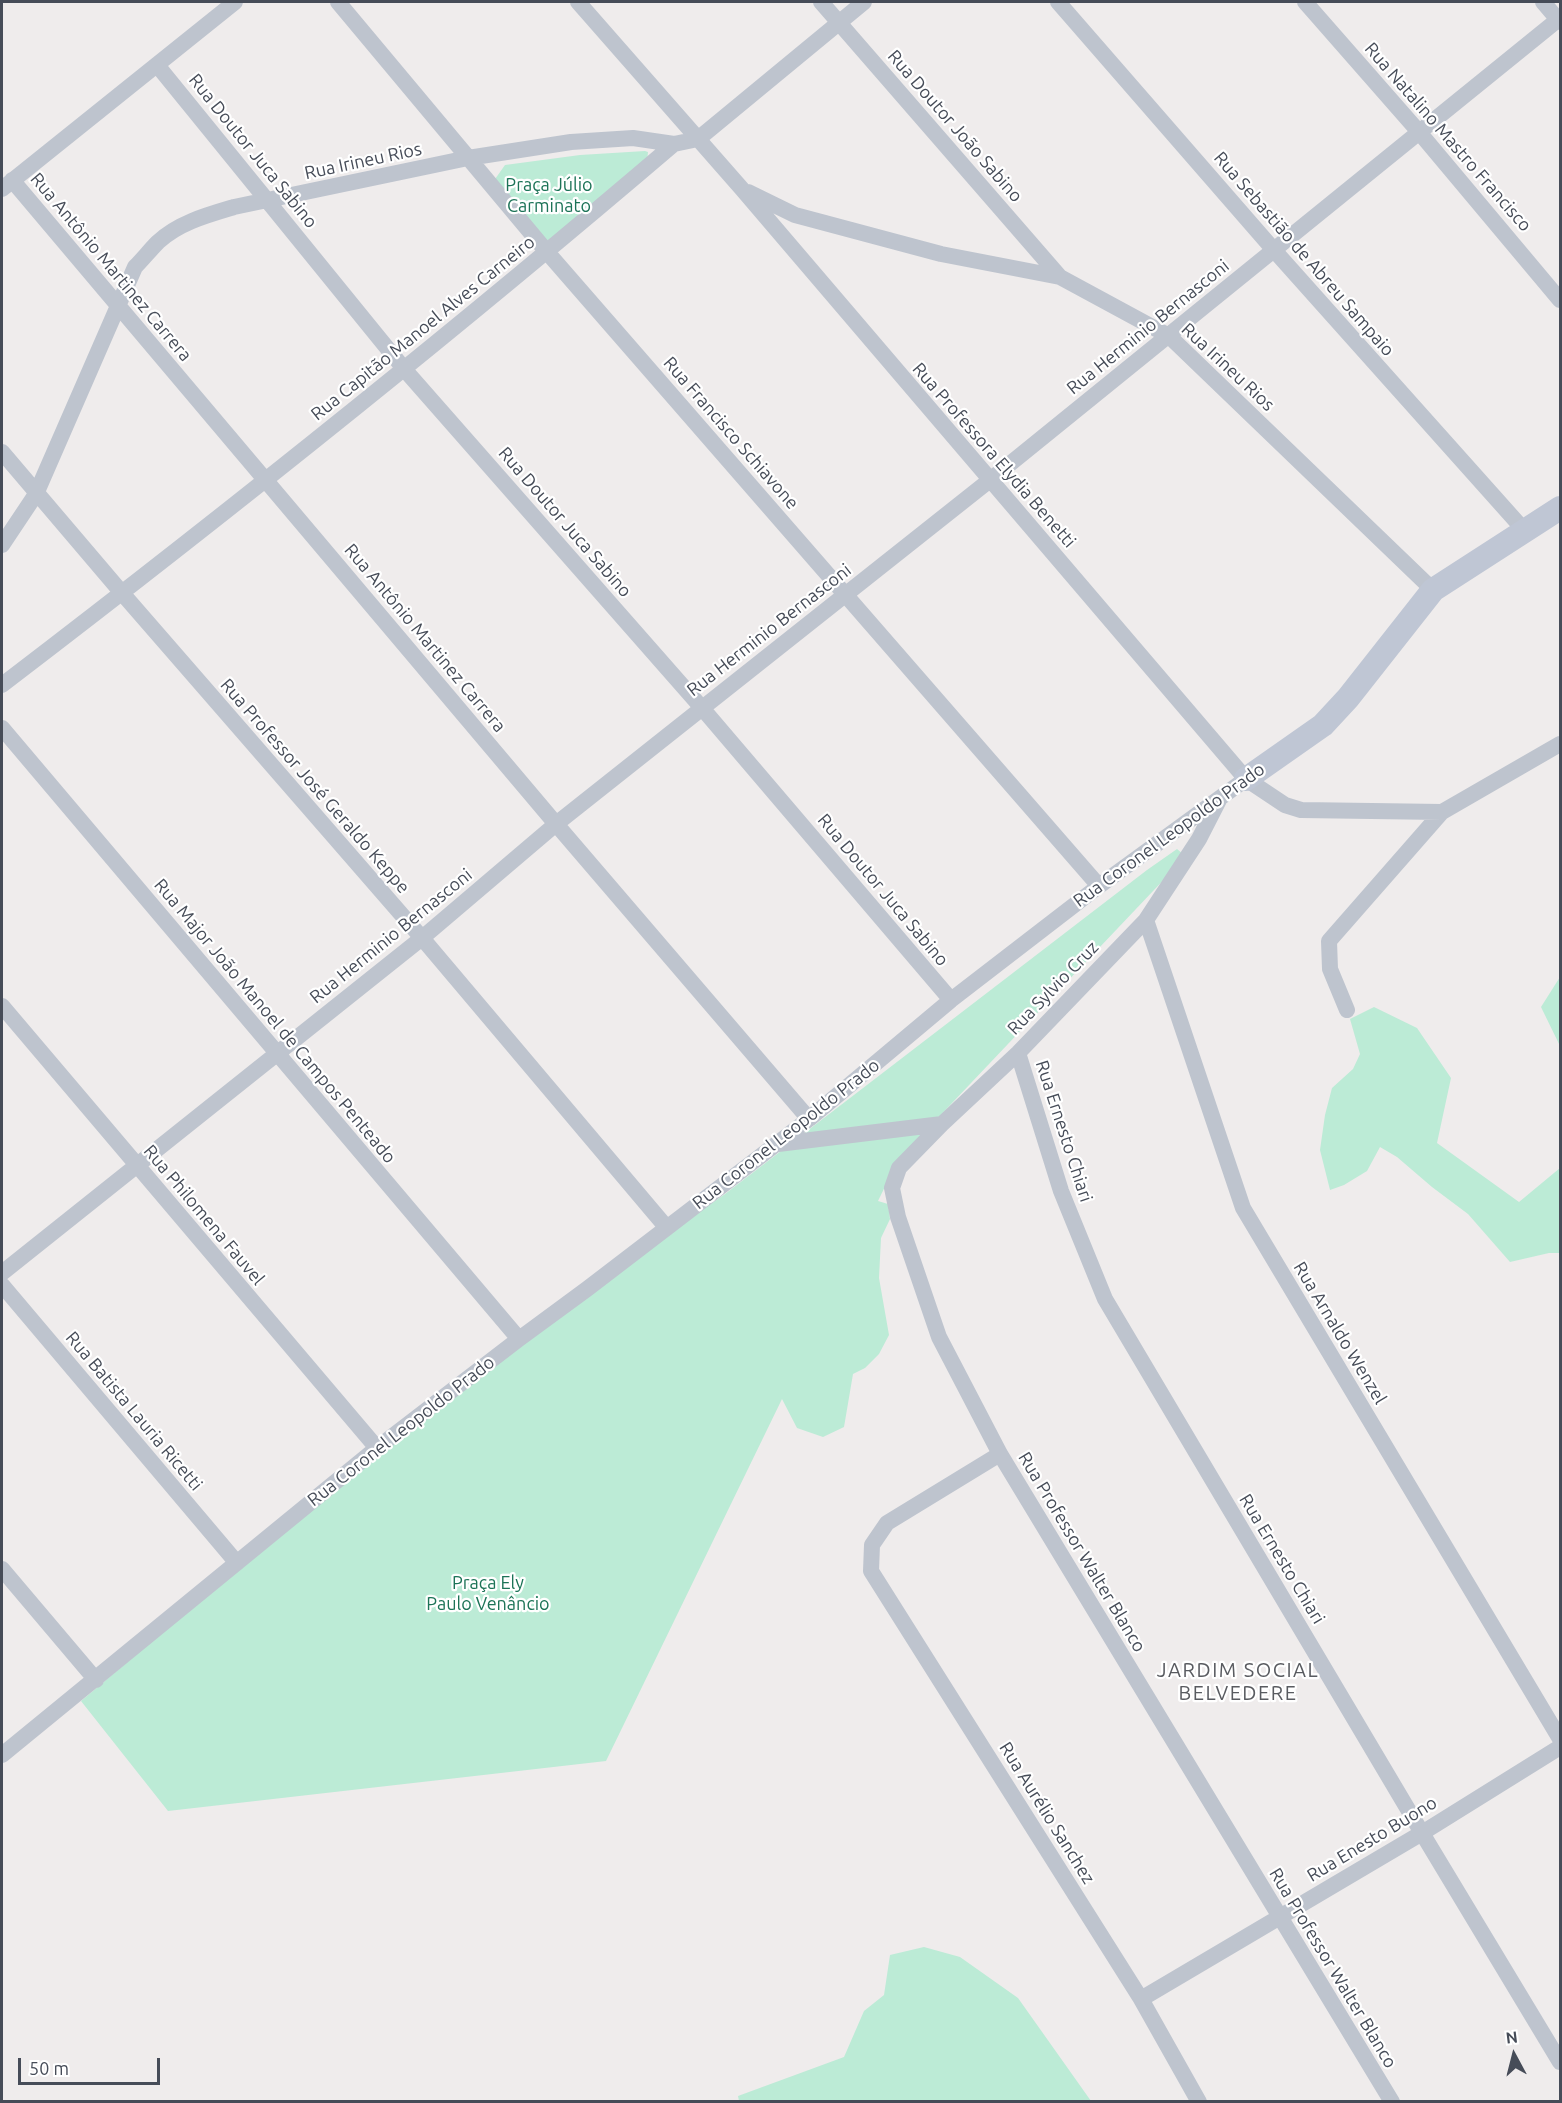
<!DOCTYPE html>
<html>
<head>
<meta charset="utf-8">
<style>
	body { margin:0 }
	#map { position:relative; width:1562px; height:2103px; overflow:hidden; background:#efecec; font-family:Ubuntu,sans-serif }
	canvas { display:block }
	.frame { position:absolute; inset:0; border:3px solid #464c58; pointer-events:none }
	.north { position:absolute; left:1484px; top:2025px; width:60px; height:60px; -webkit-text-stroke:4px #fff; paint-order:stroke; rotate:353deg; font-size:16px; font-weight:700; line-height:24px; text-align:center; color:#464c58 }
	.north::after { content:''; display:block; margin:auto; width:21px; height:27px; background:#464c58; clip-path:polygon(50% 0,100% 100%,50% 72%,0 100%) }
	.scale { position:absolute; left:18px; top:2058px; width:142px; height:27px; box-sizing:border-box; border:3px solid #464c58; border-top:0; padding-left:8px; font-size:18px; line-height:21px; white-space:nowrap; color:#464c58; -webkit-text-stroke:4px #fff; paint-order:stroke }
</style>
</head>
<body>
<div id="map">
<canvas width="1562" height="2103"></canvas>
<div class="frame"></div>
<div class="north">N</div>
<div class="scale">50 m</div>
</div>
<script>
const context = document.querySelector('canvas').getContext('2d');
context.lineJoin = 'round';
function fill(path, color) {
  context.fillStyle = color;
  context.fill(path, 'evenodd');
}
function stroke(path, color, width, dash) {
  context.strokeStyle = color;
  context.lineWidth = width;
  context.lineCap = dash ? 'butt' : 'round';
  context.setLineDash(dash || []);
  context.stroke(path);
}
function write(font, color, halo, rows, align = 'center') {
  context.font = font + ' Ubuntu,sans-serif';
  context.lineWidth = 4.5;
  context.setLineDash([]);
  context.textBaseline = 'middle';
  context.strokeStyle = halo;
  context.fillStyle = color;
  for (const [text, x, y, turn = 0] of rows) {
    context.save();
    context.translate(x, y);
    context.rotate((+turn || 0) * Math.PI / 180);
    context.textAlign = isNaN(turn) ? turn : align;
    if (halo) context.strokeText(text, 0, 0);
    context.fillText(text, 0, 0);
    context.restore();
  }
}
const green = new Path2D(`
	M645,151L648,152L647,162L551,242L540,241L493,182L505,165L580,155Z
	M1177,849L1183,854L1172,871L898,1160L878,1201L888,1204L890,1219L881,1238L879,1278L889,1335L879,1354L865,1368L853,1374L844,1427L823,1437L797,1428L782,1399L606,1761L168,1811L81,1701L343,1481L668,1234L725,1194L1147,870Z
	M1560,977V1046L1541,1007Z
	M1374,1007L1417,1028L1451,1078L1437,1143L1519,1202L1560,1168V1253H1549L1510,1262L1468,1214L1432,1187L1397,1157L1380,1147L1367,1171L1344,1185L1330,1190L1320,1150L1325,1115L1332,1088L1353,1069L1360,1054L1350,1019Z
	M924,1947L960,1957L1018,1998L1091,2101H739L738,2096L844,2057L864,2011L884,1995L890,1955Z`);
const street = new Path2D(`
	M338,2L547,252L1099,886
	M578,2L742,189L1246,779L1285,805L1301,810L1442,812
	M821,2L1060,277
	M1058,2L1273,249L1524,530
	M1305,2L1419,132L1560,300
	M1543,2L1560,22
	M157,65L405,370L702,708L951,1000
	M12,180L556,824L809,1119
	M2,189L235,2
	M748,192L795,215L941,254L1060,277L1169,336L1433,590
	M2,452L122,593L422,938L667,1228
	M2,545L36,494L135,267C143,259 150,250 158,242C178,223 207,215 234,207L468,158L571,142L633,138L674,144
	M2,685C231,510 455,331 674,144L698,139L864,2
	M2,728L519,1339
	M1219,800L1199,839L1146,920L1018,1053L942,1124L899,1168L892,1188L898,1217L939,1337L1000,1454L1392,2102
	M1146,920L1243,1208L1560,1739
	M2,1006L377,1448
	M1347,1010L1330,969L1329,941L1442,812L1560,744
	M1018,1053L1061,1191L1105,1299L1422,1833L1560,2062
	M778,1144L942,1124
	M2,1273L422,938L556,824L990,480L1560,18
	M2,1285L237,1563
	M1000,1454L887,1523L872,1545L871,1571L1141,1999L1199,2102
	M2,1569L96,1680
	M2,1755L377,1448L519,1339L587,1289L809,1119L951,1000L1099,886L1246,779
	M1141,1999L1422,1833L1560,1747`);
const secondary = new Path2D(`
	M1246,779L1323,725L1348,698L1433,590L1560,508`);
const streetNames = [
	["Rua Doutor João Sabino",955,126,49],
	["Rua Natalino Mastro Francisco",1448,137,49],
	["Rua Doutor Juca Sabino",253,151,51],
	["Rua Irineu Rios",363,161,-12],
	["Rua Sebastião de Abreu Sampaio",1304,254,49],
	["Rua Antônio Martinez Carrera",111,267,50],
	["Rua Herminio Bernasconi",1148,327,-39],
	["Rua Capitão Manoel Alves Carneiro",423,328,-39],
	["Rua Irineu Rios",1228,367,43],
	["Rua Francisco Schiavone",731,433,49],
	["Rua Professora Elydia Benetti",994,455,49],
	["Rua Doutor Juca Sabino",565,522,49],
	["Rua Herminio Bernasconi",769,630,-38],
	["Rua Antônio Martinez Carrera",425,638,50],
	["Rua Professor José Geraldo Keppe",315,786,49],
	["Rua Coronel Leopoldo Prado",1169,835,-36],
	["Rua Doutor Juca Sabino",883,890,50],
	["Rua Herminio Bernasconi",391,936,-39],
	["Rua Sylvio Cruz",1053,988,-46],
	["Rua Major João Manoel de Campos Penteado",275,1021,50],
	["Rua Ernesto Chiari",1064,1131,72],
	["Rua Coronel Leopoldo Prado",786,1134,-38],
	["Rua Philomena Fauvel",204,1215,50],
	["Rua Arnaldo Wenzel",1340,1333,59],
	["Rua Batista Lauria Ricetti",134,1411,50],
	["Rua Coronel Leopoldo Prado",401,1431,-38],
	["Rua Professor Walter Blanco",1082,1552,59],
	["Rua Ernesto Chiari",1282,1559,59],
	["Rua Aurélio Sanchez",1047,1813,58],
	["Rua Enesto Buono",1372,1839,-31],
	["Rua Professor Walter Blanco",1333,1968,59]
];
const parkNames = [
	["Praça Júlio",549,185],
	["Carminato",549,206],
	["Praça Ely",488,1583],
	["Paulo Venâncio",488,1604]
];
const neighbourhoodNames = [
	["JARDIM SOCIAL",1238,1670],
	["BELVEDERE",1238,1693]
];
fill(green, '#bcebd6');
stroke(street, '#bec4ce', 16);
stroke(secondary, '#bfc6d4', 24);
write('18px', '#464c58', '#fff', streetNames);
write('18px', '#1c7357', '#fff', parkNames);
context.letterSpacing = '1.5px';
write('20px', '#595b60', '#fff', neighbourhoodNames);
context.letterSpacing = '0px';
</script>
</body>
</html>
